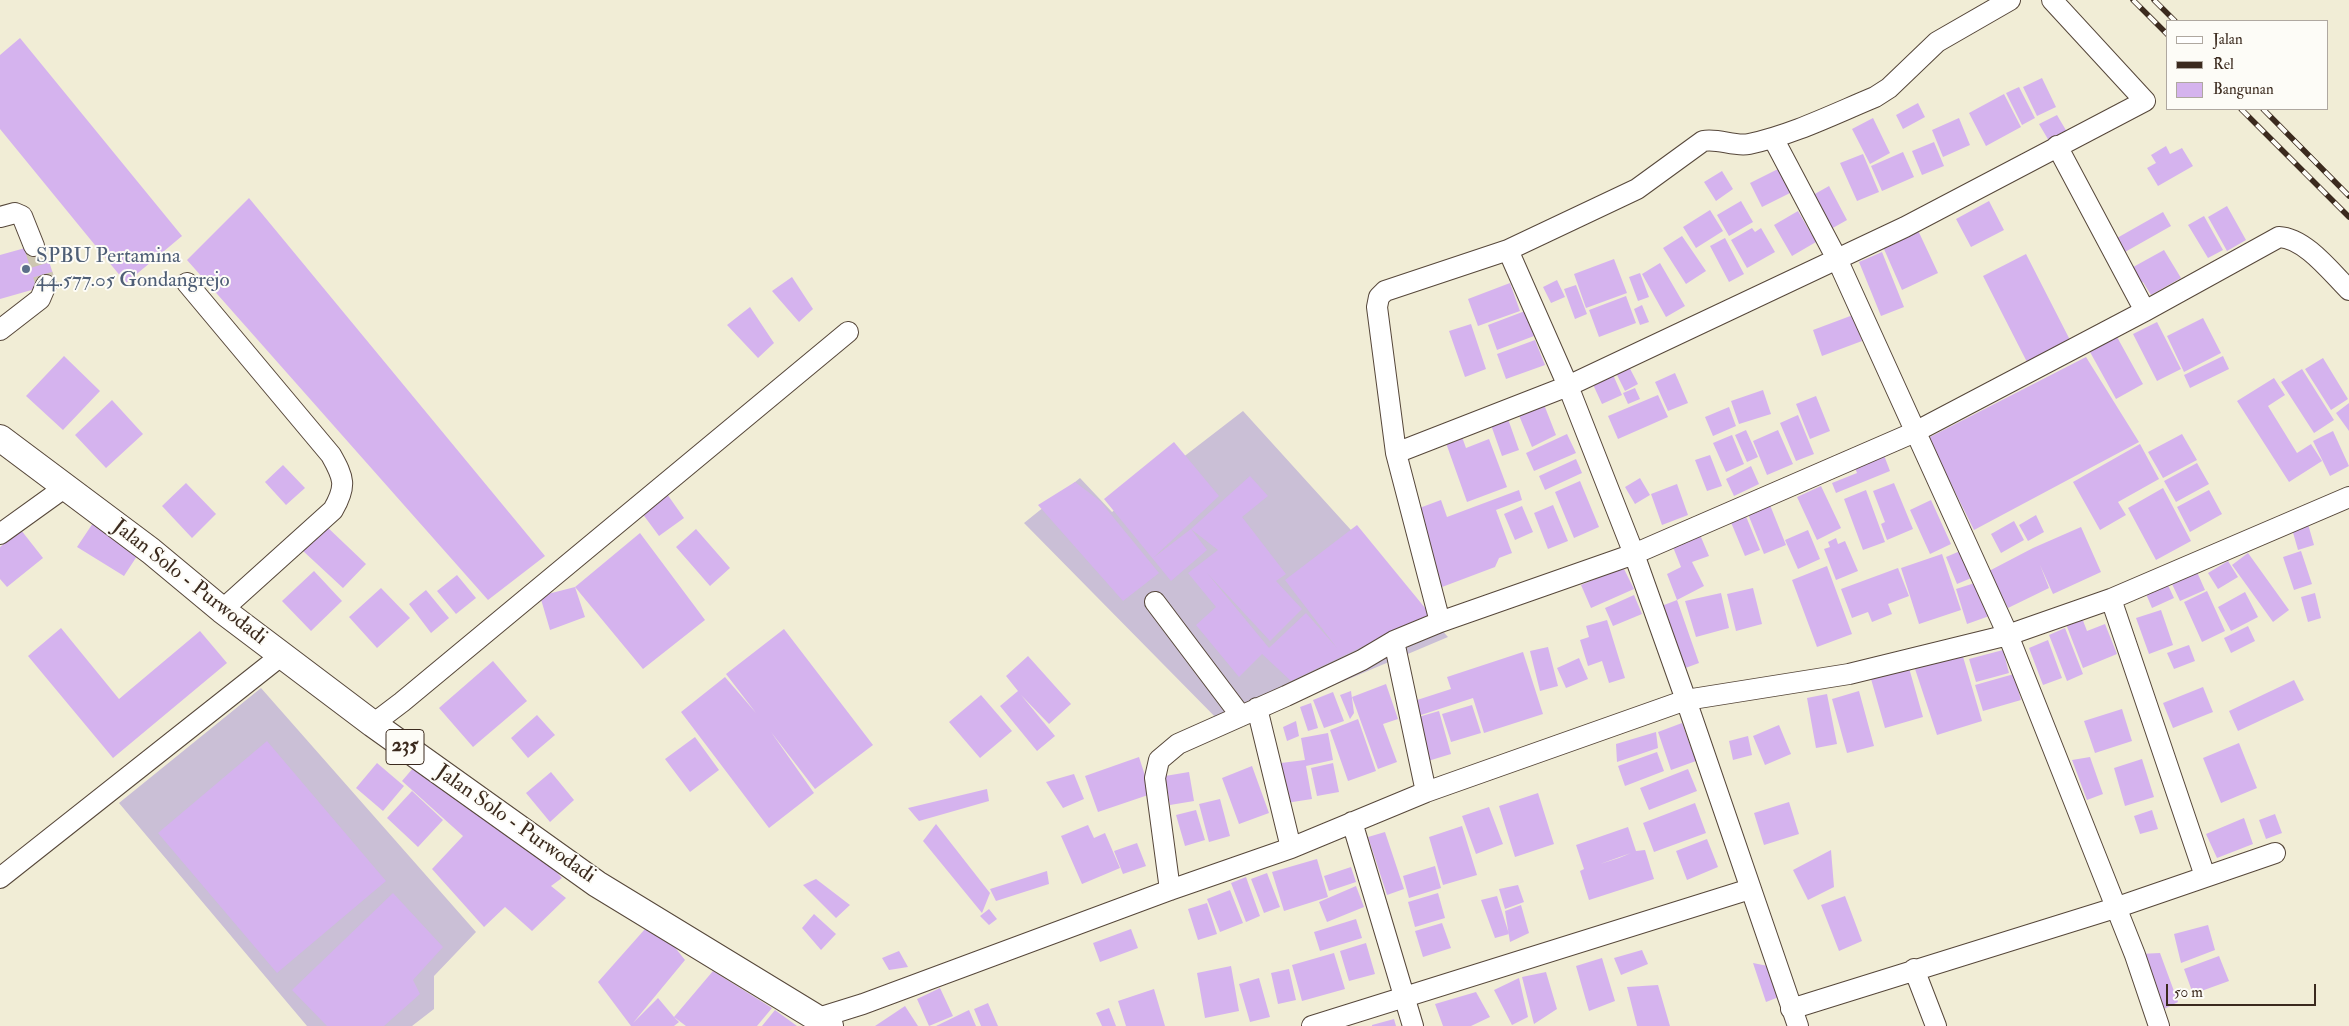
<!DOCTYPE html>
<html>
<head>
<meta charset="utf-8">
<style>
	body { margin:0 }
	#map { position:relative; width:2349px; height:1026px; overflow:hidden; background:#f1edd6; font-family:"IM FELL Double Pica",serif }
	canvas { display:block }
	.legend { position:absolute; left:2166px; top:20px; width:162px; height:90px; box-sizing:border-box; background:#fdfcf7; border:1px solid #afa8a0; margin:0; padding:6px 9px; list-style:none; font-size:15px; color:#3b2a1e }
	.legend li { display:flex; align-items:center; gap:10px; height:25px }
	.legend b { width:25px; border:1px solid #afa8a0 }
	.scale { position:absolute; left:2166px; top:984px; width:150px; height:22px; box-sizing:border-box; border:2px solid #3b2a1e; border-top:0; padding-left:6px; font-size:15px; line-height:18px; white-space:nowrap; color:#3b2a1e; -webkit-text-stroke:4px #fdfcf7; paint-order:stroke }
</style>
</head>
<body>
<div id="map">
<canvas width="2349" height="1026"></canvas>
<ul class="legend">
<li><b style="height:6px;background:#fff"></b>Jalan</li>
<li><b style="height:6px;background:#3b2a1e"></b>Rel</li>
<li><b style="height:14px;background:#d5b3ee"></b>Bangunan</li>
</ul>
<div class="scale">50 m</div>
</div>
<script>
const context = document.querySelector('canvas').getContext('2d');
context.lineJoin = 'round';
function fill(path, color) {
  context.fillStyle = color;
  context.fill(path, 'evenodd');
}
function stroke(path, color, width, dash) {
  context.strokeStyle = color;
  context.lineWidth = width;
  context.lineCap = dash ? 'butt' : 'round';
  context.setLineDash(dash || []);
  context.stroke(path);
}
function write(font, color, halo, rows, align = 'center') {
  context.font = font + ' "IM FELL Double Pica",serif';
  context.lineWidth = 4;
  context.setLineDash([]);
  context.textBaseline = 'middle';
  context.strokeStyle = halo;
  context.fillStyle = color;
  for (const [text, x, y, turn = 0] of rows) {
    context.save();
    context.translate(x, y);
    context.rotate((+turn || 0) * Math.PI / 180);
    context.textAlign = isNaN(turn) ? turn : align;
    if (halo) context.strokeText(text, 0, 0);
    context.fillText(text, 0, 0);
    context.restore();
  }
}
const industrial = new Path2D(`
	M1243,411L1448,637L1228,730L1024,523L1080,478L1112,512Z
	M261,688L476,932L434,976V1009L412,1026H307L119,803Z`);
const building = new Path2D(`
	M20,38L182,236L126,283L0,129V55Z
	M2042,78L2056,107L2037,116L2023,87Z
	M2019,87L2035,118L2022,125L2006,93Z
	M2004,94L2021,127L1986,146L1969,113Z
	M1918,103L1925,117L1903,129L1896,115Z
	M2057,115L2067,132L2049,141L2039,124Z
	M1873,118L1890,153L1870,164L1852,129Z
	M1959,118L1970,145L1943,157L1932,130Z
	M1934,142L1944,166L1922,175L1912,151Z
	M2166,146L2170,154L2182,148L2193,166L2158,186L2147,168L2156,163L2151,155Z
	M1903,152L1914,177L1882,191L1871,166Z
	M1863,154L1879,192L1857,201L1840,163Z
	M1780,168L1792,192L1762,207L1750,183Z
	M1722,171L1733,189L1716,201L1704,182Z
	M1829,186L1847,220L1831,229L1813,195Z
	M249,198L545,556L488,600L187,260Z
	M1741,201L1753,222L1729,236L1717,215Z
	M1989,201L2004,230L1971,247L1956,219Z
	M2227,206L2246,240L2227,251L2208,217Z
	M1710,210L1723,231L1696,248L1683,227Z
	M1798,211L1816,242L1792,256L1774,225Z
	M2163,212L2171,226L2125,252L2117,238Z
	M2204,216L2223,250L2208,258L2188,225Z
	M1915,224L1938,273L1902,290L1880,240Z
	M1752,228L1755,232L1761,228L1775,252L1747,268L1731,240Z
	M1682,236L1706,271L1686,284L1663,248Z
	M1725,238L1744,274L1729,282L1710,246Z
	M43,243L56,283L0,299V255Z
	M2164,250L2181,278L2151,295L2143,282L2135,287L2126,271Z
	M1882,252L1904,307L1881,316L1859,262Z
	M2026,254L2070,340L2027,362L1983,276Z
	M1614,259L1627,293L1586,308L1574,274Z
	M1660,263L1685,306L1666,317L1642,274Z
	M1640,273L1649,297L1638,301L1629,277Z
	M792,277L813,309L799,322L772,291Z
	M1557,280L1565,297L1551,303L1543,287Z
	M1510,283L1520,311L1478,326L1468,299Z
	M1576,285L1587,314L1575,319L1564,289Z
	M1626,296L1636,323L1599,337L1589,310Z
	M1642,305L1649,322L1640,325L1634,309Z
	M750,307L774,343L758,358L727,325Z
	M1525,311L1534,336L1497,350L1488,325Z
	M1853,315L1862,341L1822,356L1813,330Z
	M2203,318L2221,353L2184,372L2167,336Z
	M2157,322L2181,369L2157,381L2133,334Z
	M1471,324L1486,369L1465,377L1449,331Z
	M2117,337L2143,384L2116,399L2090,352Z
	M1535,340L1545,365L1506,379L1497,354Z
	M64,356L100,391L63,430L26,396Z
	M2223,356L2229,369L2190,388L2184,375Z
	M2086,357L2139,442L1974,530L1928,438Z
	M2323,358L2348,399L2331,410L2305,369Z
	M1626,361L1638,384L1625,391L1613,367Z
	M1610,368L1622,395L1602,404L1590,378Z
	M2302,369L2334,420L2314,433L2281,382Z
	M1675,373L1688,403L1668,411L1655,382Z
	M2274,378L2285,395L2268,406L2297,453L2311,444L2322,461L2289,482L2237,401Z
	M1635,388L1640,399L1628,404L1623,393Z
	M1763,390L1771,414L1739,424L1731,401Z
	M1658,395L1668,417L1618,439L1608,416Z
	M1816,396L1830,431L1810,439L1796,404Z
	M112,400L143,434L106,468L75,435Z
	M1543,402L1556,435L1532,447L1518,413Z
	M2349,403V431L2336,413Z
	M1729,407L1736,426L1713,436L1705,417Z
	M1798,415L1814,454L1796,461L1780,423Z
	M1508,419L1519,450L1502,456L1491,425Z
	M1746,430L1758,457L1747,462L1735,435Z
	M1778,430L1793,464L1767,475L1753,441Z
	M2333,431L2349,466L2330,476L2313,441Z
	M1567,434L1576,453L1534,471L1526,453Z
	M2182,434L2197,460L2163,478L2148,452Z
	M1732,435L1744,464L1726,472L1713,443Z
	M1462,437L1466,448L1489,439L1507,487L1467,502L1446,443Z
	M1174,442L1219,496L1153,558L1191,529L1207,550L1171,581L1104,499Z
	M2140,444L2159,479L2118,502L2126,515L2100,530L2073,482Z
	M1882,450L1890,471L1836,493L1832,483L1857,473L1853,462Z
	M1710,455L1722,486L1707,491L1695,460Z
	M1576,459L1582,473L1545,490L1539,476Z
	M2197,463L2209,484L2176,502L2164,481Z
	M283,465L305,488L286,505L265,482Z
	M1751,466L1759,484L1734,496L1726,479Z
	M1250,476L1268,496L1242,517L1286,574L1276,581L1302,609L1270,641L1207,573L1269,648L1306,613L1337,648L1285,580L1357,525L1430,614L1291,681L1262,654L1239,677L1196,625L1216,607L1188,573L1218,550L1191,529Z
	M1640,478L1650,495L1635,504L1625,487Z
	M1580,481L1599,527L1574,538L1555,492Z
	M1075,482L1100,501L1159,573L1123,601L1038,505Z
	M186,483L216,514L192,538L162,506Z
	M1894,483L1913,529L1887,540L1881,524L1885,522L1873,491Z
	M1677,484L1688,515L1662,525L1651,494Z
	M1821,486L1841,528L1817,540L1797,497Z
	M2163,488L2191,541L2156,560L2128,508Z
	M1519,490L1522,500L1496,510L1512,553L1499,558L1495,567L1442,587L1414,510L1441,500L1447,517Z
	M1866,490L1885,542L1863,550L1844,499Z
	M2209,490L2222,514L2190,532L2177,507Z
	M667,494L684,518L659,536L642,513Z
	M1931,500L1951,544L1930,554L1910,510Z
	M1553,505L1568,541L1548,549L1534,513Z
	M1770,505L1786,545L1764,554L1748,514Z
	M1522,506L1533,532L1515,540L1504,514Z
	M1745,514L1760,550L1745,556L1730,520Z
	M2036,515L2044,532L2028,541L2019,525Z
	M2014,521L2024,540L2001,553L1991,534Z
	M93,523L139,553L124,576L77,547Z
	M2308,524L2314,545L2298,550L2292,529Z
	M325,525L366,564L343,588L302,550Z
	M2081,527L2101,572L2053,594L2040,565L2049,588L2008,608L1989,571L2033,548Z
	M696,529L730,568L710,586L676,547Z
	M21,530L43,558L7,587L0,579V547Z
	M1698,530L1709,556L1692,562L1704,586L1677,600L1667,574L1681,567L1671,542Z
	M1808,530L1820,559L1798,569L1785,540Z
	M640,533L705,620L643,669L575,587L585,617L550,630L540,596L575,587Z
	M1836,538L1838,544L1845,541L1858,571L1836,580L1824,549L1830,547L1828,542Z
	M1965,549L1976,576L1957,584L1946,557Z
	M2301,551L2312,584L2294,590L2283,557Z
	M2248,553L2289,610L2273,622L2232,565Z
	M1942,554L1961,610L1919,624L1901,568Z
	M2228,561L2238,577L2218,589L2208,573Z
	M1827,566L1852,634L1817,647L1792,580Z
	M1623,567L1634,589L1591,608L1581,585Z
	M1898,568L1909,596L1888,604L1892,614L1872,622L1868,612L1852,618L1841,589Z
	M314,571L342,601L311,631L282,601Z
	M2197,572L2205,590L2180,601L2172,584Z
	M457,575L476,598L456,614L437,591Z
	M1981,581L1992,615L1967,624L1956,589Z
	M2167,583L2174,598L2152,608L2146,594Z
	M381,588L410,618L377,648L349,617Z
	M1753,588L1762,624L1736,631L1727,594Z
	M426,590L449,618L431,633L409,604Z
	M2207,591L2225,631L2202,642L2184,602Z
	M2245,592L2258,617L2231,631L2218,607Z
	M1721,593L1729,628L1696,637L1685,601Z
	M2315,593L2321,618L2308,622L2301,597Z
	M1634,595L1642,614L1613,626L1605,608Z
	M1677,600L1699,663L1680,670L1659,607Z
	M2161,610L2173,645L2149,654L2136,618Z
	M2082,618L2087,631L2105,624L2117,654L2083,668L2066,624Z
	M1607,620L1625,678L1609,683L1602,661L1588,666L1580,640L1589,637L1586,626Z
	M2248,626L2255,641L2231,653L2224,638Z
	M61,628L119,699L200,631L227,663L113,758L28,656Z
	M2065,628L2083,674L2067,681L2049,635Z
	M784,629L873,745L815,789L771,732L814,793L769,828L681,712L725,677L756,713L726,674Z
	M2048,640L2062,678L2043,685L2029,648Z
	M2189,645L2195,661L2174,669L2167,653Z
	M1548,647L1558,686L1540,691L1530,651Z
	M1961,650L1982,721L1937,735L1914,666Z
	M2003,650L2009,673L1976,682L1969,659Z
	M1523,652L1543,714L1484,733L1473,698L1418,716L1414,701L1451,689L1447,677Z
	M1028,656L1071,704L1049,724L1021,695L1055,736L1037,751L1000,706L1018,691L1006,676Z
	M1579,658L1588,679L1566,688L1557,668Z
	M493,661L527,701L473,747L439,708Z
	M1909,668L1923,717L1885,728L1871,679Z
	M2014,674L2021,700L1983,711L1975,685Z
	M2294,680L2304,700L2238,731L2229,711Z
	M1386,684L1398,719L1383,724L1397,762L1378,769L1352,697Z
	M2203,687L2213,712L2173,728L2163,703Z
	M1351,691L1354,713L1350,719L1340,695Z
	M1859,691L1874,746L1847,753L1832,699Z
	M1333,692L1344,721L1324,728L1313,700Z
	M1827,694L1837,744L1816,748L1807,698Z
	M981,695L1012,731L980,758L949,722Z
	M1311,703L1318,728L1308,731L1300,707Z
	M1472,705L1481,733L1451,742L1442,714Z
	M2122,709L2132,741L2095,753L2084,721Z
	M1439,711L1451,754L1428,761L1415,718Z
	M537,715L555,735L528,758L511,738Z
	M1358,719L1376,771L1348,781L1330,730Z
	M1296,721L1299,736L1287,741L1283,727Z
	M1682,723L1696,761L1671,770L1658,732Z
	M1779,725L1791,754L1765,765L1753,736Z
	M1656,732L1658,748L1617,762L1616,744Z
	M1328,733L1333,760L1306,766L1312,799L1286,803L1281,763L1305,760L1301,738Z
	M1748,736L1752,755L1733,760L1729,741Z
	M695,737L719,770L690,792L665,759Z
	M267,741L386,881L277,973L158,833Z
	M2239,743L2257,788L2221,803L2203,758Z
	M1657,752L1664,771L1625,786L1618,766Z
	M1139,757L1151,794L1098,812L1085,776Z
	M2090,757L2103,794L2087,800L2072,760Z
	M2142,759L2154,797L2125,806L2114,768Z
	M419,761L527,839L562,878L551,886L566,898L532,931L505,907L484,927L432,869L463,836L402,781Z
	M377,763L404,786L383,811L356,788Z
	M1333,763L1339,792L1317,796L1311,768Z
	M1252,766L1269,813L1239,824L1222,778Z
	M1688,769L1697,791L1649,810L1640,788Z
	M551,772L574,800L550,822L526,793Z
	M1189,772L1194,801L1170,805L1165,776Z
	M1074,774L1084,799L1063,808L1046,782Z
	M987,789L989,801L919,821L908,808Z
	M412,791L443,820L418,847L387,818Z
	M1538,793L1554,844L1515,857L1499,806Z
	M1220,799L1230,836L1209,842L1199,804Z
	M1789,802L1799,834L1764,845L1754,813Z
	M1695,803L1706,833L1654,852L1643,823Z
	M1489,807L1503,844L1476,854L1462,816Z
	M1196,810L1205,840L1185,846L1176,815Z
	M2152,810L2158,829L2140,834L2134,816Z
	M2275,814L2282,833L2266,839L2259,820Z
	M2244,818L2253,844L2217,858L2206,834Z
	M936,824L990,893L982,913L923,841Z
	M1088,825L1094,838L1105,833L1120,868L1082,884L1061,836Z
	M1462,826L1477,875L1443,885L1429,837Z
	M1628,827L1636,851L1645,850L1654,879L1589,900L1580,871L1584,869L1576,845ZM1631,853L1619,858L1600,864Z
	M1385,832L1404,889L1387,895L1368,837Z
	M1707,839L1718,867L1687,880L1676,851Z
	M1137,843L1146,866L1123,874L1114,851Z
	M1831,850L1834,887L1808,900L1793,870Z
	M1317,859L1328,897L1284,911L1272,872Z
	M1435,866L1441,888L1409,898L1403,876Z
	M1351,867L1356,882L1329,891L1324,876Z
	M1047,871L1049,884L996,901L990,889Z
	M1267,873L1280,907L1264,913L1251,879Z
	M1246,877L1260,916L1246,922L1231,883Z
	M816,879L850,905L836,918L803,885Z
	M1518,885L1524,902L1505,909L1499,889Z
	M1356,886L1364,907L1327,922L1319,902Z
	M1230,890L1243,923L1220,932L1207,899Z
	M393,893L443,947L413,980L420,994L384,1026H327L292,990Z
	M1438,893L1445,918L1415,927L1408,902Z
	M1497,896L1509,934L1495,938L1481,900Z
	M1845,896L1862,941L1839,951L1821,905Z
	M1207,903L1217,934L1198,940L1188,909Z
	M1521,905L1529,933L1510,942L1505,911Z
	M989,909L997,919L989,925L980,916Z
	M814,914L836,934L821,950L802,928Z
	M1356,919L1362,938L1320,951L1314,932Z
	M653,920L685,960L633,1023L658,998L674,1017L713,971L772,1008L757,1026H686L674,1017L679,1022L674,1026H631L598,982Z
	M1442,923L1451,948L1423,957L1415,931Z
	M2208,925L2215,950L2181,963L2174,934Z
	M1131,929L1138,948L1100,962L1093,943Z
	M1366,943L1375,974L1349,981L1340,951Z
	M1642,950L1648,964L1621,975L1614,958Z
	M899,951L908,967L889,970L882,958Z
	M1334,953L1345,989L1302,1001L1292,965Z
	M2160,953L2178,1002L2164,1009L2139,954Z
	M2219,956L2229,981L2193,994L2184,969Z
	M1602,958L1615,1001L1589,1011L1576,966Z
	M1753,963L1768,966L1779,997L1766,1002Z
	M1231,966L1239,1011L1205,1018L1197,973Z
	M1289,969L1296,1000L1278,1004L1271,973Z
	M1546,972L1557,1009L1534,1024L1522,977Z
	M1259,978L1270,1017L1250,1022L1239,984Z
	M1519,978L1528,1017L1512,1025L1494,990Z
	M1658,985L1670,1026H1637L1627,987Z
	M940,988L953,1016L929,1026L917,999Z
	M1154,989L1165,1026H1126L1118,1001Z
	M1476,992L1490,1017L1471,1026H1443L1435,1004Z
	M988,1003L998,1026H981L974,1009Z
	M905,1006L918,1026H875Z
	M1109,1008L1116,1026H1102L1096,1013Z
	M775,1010L797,1026H762Z
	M969,1010L976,1026H936Z
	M1394,1019L1396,1026H1372V1025Z`);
const minorTunnel = new Path2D(`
	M34,246L46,285`);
const minor = new Path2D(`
	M1773,138L1837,259L2008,635L2135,955L2159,1026
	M2057,146L2145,311
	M0,217L15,213L22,216L34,246
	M1508,250L1568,386L1634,554L1686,700L1798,1026
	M187,283L331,455C344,478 347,486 333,510L222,610
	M0,330L40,299L46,285
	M1396,453L1568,386L1905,227L2145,101L2052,0
	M0,534L64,488
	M2111,599L2205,876
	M1155,602L1241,716
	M1440,622L1396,453L1377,307L1379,297L1385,291L1508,250L1637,189L1703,141C1719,138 1734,147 1749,144C1792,135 1834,114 1875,97L1889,88L1937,42L2010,0
	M1394,641L1426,792
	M1257,708L1291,848
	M373,724L402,702L848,332
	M1352,822L1413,1026
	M0,878L282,655
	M1170,890L1155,778L1159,760L1178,744L1286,696L1362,660L1394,641L1440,622L1634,554L1915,432L2145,311L2279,237C2305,238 2331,272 2349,290
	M1914,969L1936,1026
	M1791,1009L2115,908L2275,853
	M818,1018L863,1004L1170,890L1291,848L1426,792L1686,700L1849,674L2008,635L2111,599L2349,497
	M1312,1026L1750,889`);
const major = new Path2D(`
	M0,438L151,551L222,610L373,724L597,884L830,1026`);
const rail = new Path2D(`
	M2133,0L2168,35
	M2154,0L2175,21
	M2241,109L2349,217
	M2263,109L2349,196`);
const markers = [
	[26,269,5,"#5c6f8a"]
];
const shields = [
	[405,747,38]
];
const shieldNames = [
	["235",405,747]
];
const serviceNames = [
	["SPBU Pertamina",36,257],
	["44.577.05 Gondangrejo",36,281]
];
const streetNames = [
	["Jalan Solo - Purwodadi",189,583,38],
	["Jalan Solo - Purwodadi",515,825,35]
];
fill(industrial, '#cabfd6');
fill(building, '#d5b3ee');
stroke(minorTunnel, '#cdc6b1', 20, [20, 10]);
stroke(minor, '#56473a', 22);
stroke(major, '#56473a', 28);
stroke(minor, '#fff', 20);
stroke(major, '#fff', 26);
stroke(rail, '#3b2a1e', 5.5);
stroke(rail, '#fdfcf7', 4, [11]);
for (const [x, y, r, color] of markers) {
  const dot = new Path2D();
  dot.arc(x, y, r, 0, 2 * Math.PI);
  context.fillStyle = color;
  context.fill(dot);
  stroke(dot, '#fdfcf7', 2);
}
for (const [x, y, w] of shields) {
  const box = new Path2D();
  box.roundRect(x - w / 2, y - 17.5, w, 35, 4);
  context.fillStyle = '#fdfcf7';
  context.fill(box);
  stroke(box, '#3b2a1e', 1);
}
write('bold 20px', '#3b2a1e', null, shieldNames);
write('21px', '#4e5e75', '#fdfcf7', serviceNames, 'left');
write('21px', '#3b2a1e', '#fdfcf7', streetNames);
</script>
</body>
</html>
